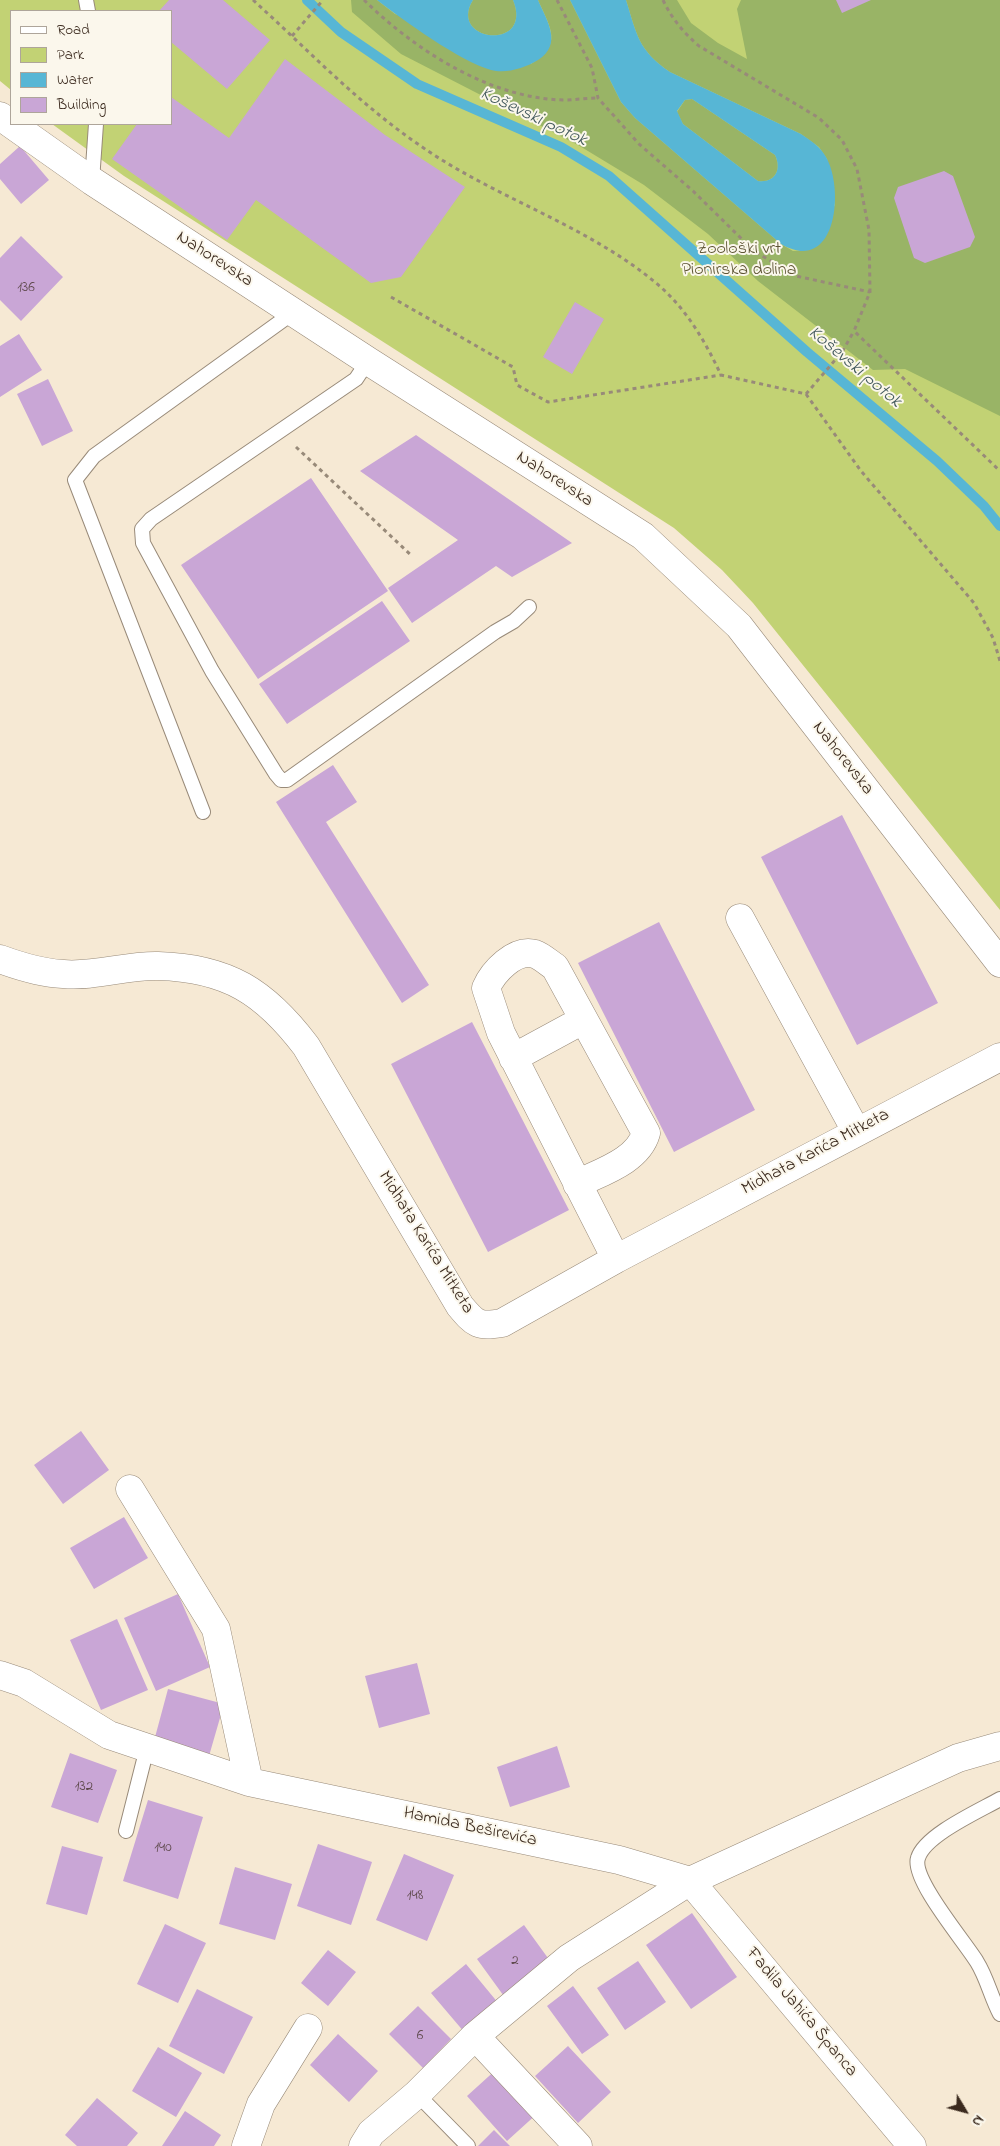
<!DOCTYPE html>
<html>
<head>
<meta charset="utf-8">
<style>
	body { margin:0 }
	#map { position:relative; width:1000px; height:2146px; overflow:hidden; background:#f6e9d4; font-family:"Indie Flower",sans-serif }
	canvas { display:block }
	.legend { position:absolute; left:10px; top:10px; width:162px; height:115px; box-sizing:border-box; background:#fbf7ec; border:1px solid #aea59a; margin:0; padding:6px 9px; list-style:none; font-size:15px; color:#3b2a1e }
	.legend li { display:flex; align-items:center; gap:10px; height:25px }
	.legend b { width:25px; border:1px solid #aea59a }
	.north { position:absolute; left:940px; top:2086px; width:50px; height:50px; -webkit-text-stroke:4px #fbf7ec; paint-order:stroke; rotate:127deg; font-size:14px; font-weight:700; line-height:20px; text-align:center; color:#3b2a1e }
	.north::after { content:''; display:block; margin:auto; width:18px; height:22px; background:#3b2a1e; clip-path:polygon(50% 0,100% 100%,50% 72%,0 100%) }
</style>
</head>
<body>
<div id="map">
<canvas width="1000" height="2146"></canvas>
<ul class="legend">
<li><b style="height:6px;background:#fff"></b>Road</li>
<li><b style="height:14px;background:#c2d274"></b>Park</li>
<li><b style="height:14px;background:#57b6d5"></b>Water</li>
<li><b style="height:14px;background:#c9a6d6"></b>Building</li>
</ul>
<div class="north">N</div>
</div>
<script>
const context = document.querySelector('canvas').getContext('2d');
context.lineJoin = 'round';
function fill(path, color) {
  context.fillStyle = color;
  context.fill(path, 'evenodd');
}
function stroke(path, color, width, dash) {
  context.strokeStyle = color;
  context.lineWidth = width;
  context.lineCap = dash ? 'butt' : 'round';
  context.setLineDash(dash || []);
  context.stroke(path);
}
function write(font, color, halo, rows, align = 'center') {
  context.font = font + ' "Indie Flower",sans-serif';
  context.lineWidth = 4;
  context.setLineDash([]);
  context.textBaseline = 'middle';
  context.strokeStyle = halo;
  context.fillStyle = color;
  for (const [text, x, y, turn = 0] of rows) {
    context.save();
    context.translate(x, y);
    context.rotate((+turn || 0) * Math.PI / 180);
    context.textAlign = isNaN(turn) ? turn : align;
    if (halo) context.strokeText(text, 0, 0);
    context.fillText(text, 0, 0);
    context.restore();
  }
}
const green = new Path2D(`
	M0,0H1000V910L753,603L722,570L674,528L124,176L52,124H171V11H11V90L0,81Z`);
const forest = new Path2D(`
	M351,0H377L395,14L531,64C563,44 551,29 538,0H570L621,102L635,118L781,244L793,251L808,250L835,205L827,159L819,147L801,134L670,72C638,50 637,35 626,0H677L691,23L718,43L747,59L737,9L741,0H1000V416L905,369L873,370L758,281L708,234L644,185L578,145L401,54L352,12Z
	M473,0H513C534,52 447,42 473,0Z
	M692,99L775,155C782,170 775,183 758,181L683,124L677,112L685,100Z`);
const water = new Path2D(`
	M377,0H473C447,42 534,52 513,0H538C547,21 563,44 538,60C525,68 506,74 491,70C461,62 403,20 377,0Z
	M570,0H626C637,35 638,50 670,72L801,134C811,141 820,146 826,157C845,190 836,276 781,244L635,118L621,102ZM692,99L775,155C782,170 775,183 758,181L683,124L677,111L685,100Z`);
const stream = new Path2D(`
	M307,0L341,32L417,84L561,147L609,176L807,352L937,461L984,506L1000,526`);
const building = new Path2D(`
	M169,0H223L270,40L227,89L171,42V11H159Z
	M836,0H871L842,13Z
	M285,59L385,135L465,187L401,277L371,283L256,200L227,240L112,159L137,124H171V97L229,138Z
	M20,146L49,180L21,204L0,179V164Z
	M944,171L953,176L975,237L970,247L925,263L914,258L894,198L898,187Z
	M21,236L63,277L21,321L0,300V258Z
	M575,302L604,319L572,374L543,357Z
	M19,334L42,370L0,397V346Z
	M48,379L73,431L42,446L17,394Z
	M416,435L572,543L512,577L496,566L412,623L388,588L458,540L360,471Z
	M311,478L388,591L258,679L181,565Z
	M382,601L410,641L287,724L259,684Z
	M333,765L357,802L326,822L429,985L402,1003L276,802Z
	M842,815L938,1003L857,1045L761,857Z
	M659,922L755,1110L674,1152L578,963Z
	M472,1022L569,1210L488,1252L391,1064Z
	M81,1431L109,1470L63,1504L34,1465Z
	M124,1517L148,1558L94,1589L70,1548Z
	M178,1594L210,1667L156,1691L124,1618Z
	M117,1619L148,1690L101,1710L70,1640Z
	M417,1663L430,1714L379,1728L365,1676Z
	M168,1689L224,1704L209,1756L154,1741Z
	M557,1746L570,1787L510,1807L497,1767Z
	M70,1753L117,1770L98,1823L51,1807Z
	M148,1800L203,1817L178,1899L123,1881Z
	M318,1844L372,1862L351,1925L297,1906Z
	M62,1846L103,1857L87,1915L46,1904Z
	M404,1854L454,1875L427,1941L376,1920Z
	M235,1867L292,1884L275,1940L219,1924Z
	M692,1913L737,1977L691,2009L646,1945Z
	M165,1924L206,1943L178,2003L137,1984Z
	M524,1925L553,1965L506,1999L477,1959Z
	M328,1950L356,1972L328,2006L301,1983Z
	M638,1961L666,2002L625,2030L597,1988Z
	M466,1964L499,2004L465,2033L431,1993Z
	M573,1986L609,2035L582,2054L547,2006Z
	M197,1989L253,2017L224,2074L169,2046Z
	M418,2006L451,2039L423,2068L389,2034Z
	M338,2034L378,2071L349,2102L310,2065Z
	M568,2046L611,2092L578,2123L535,2076Z
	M158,2047L202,2073L176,2117L132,2091Z
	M499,2067L539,2112L507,2141L467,2096Z
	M97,2098L138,2133L127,2146H77L65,2135Z
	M185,2111L221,2135L214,2146H162Z
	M494,2130L510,2146H478Z`);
const path = new Path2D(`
	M253,0C306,48 356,101 415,142C491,197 584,223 656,283C686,308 705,341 721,375L806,394L842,352L854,331
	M364,0C415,50 489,98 563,100C575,100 586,98 598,98
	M557,0L592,68L598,98L639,144L693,191L754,251L796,276L870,292
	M663,0C672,19 683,32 699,46L819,118L842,140L857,169L869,230L870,292L854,331L1000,471
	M292,36L323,0
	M391,297L513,367L517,385L548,402L721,375
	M806,394L861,471L974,603L993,638L1000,661
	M296,447L412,556`);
const lane = new Path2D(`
	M86,0L88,11
	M92,181L96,124
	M368,361L356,379L151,519L142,529L143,543L212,671L276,774L281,780H287L495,632L514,621L529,607
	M203,812L75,480L94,456L294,312
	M1000,1799C979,1811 925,1835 918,1858C911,1879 965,1942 977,1962C987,1978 991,1997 1000,2014
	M126,1831L147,1748
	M417,2094L468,2146`);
const street = new Path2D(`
	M740,918L856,1131
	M0,959C19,966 43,973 63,974C95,977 127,965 158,966C228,968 265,992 306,1046L460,1306C475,1324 478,1327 502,1323L616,1259L1000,1057
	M513,1058L583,1020
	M577,1184C601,1172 638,1161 646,1133L555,967C549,963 541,956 535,954C515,948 493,972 486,988L501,1033L616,1259
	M130,1489L216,1629L249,1782
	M0,1675L24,1683L109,1735L249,1782L619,1860L690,1881L912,2146
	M475,2036L578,2146
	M246,2146L261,2104L308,2028
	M363,2146L371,2133L417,2094L475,2036L569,1958L690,1881L958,1758L1000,1746`);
const secondary = new Path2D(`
	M0,116L92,181L368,361L643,536L739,626L1000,963`);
const numberNames = [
	["136",26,289],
	["132",84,1788],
	["140",163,1849],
	["148",415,1897],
	["2",515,1962],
	["6",420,2037]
];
const parkNames = [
	["Zoološki vrt",739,250],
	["Pionirska dolina",739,271]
];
const streetNames = [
	["Nahorevska",214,260,33],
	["Nahorevska",554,480,33],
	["Nahorevska",842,759,52],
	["Midhata Karića Mitketa",816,1153,-28],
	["Midhata Karića Mitketa",425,1243,58],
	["Hamida Beširevića",470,1828,12],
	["Fadila Jahića Španca",801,2013,50]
];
const waterNames = [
	["Koševski potok",533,118,25],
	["Koševski potok",854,368,40]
];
fill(green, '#c2d274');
fill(forest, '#99b466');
fill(water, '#57b6d5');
stroke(stream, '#57b6d5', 10);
fill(building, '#c9a6d6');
stroke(lane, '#988a79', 16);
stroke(street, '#988a79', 29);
stroke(secondary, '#988a79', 29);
stroke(path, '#988a79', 3, [4, 4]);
stroke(lane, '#fff', 14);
stroke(street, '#fff', 28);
stroke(secondary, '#fff', 28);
write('15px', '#5e494c', null, numberNames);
write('18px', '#5d5434', '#fbf7ec', parkNames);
write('18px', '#3b2a1e', '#fbf7ec', streetNames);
write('italic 19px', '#455b5e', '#fbf7ec', waterNames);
</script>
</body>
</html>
